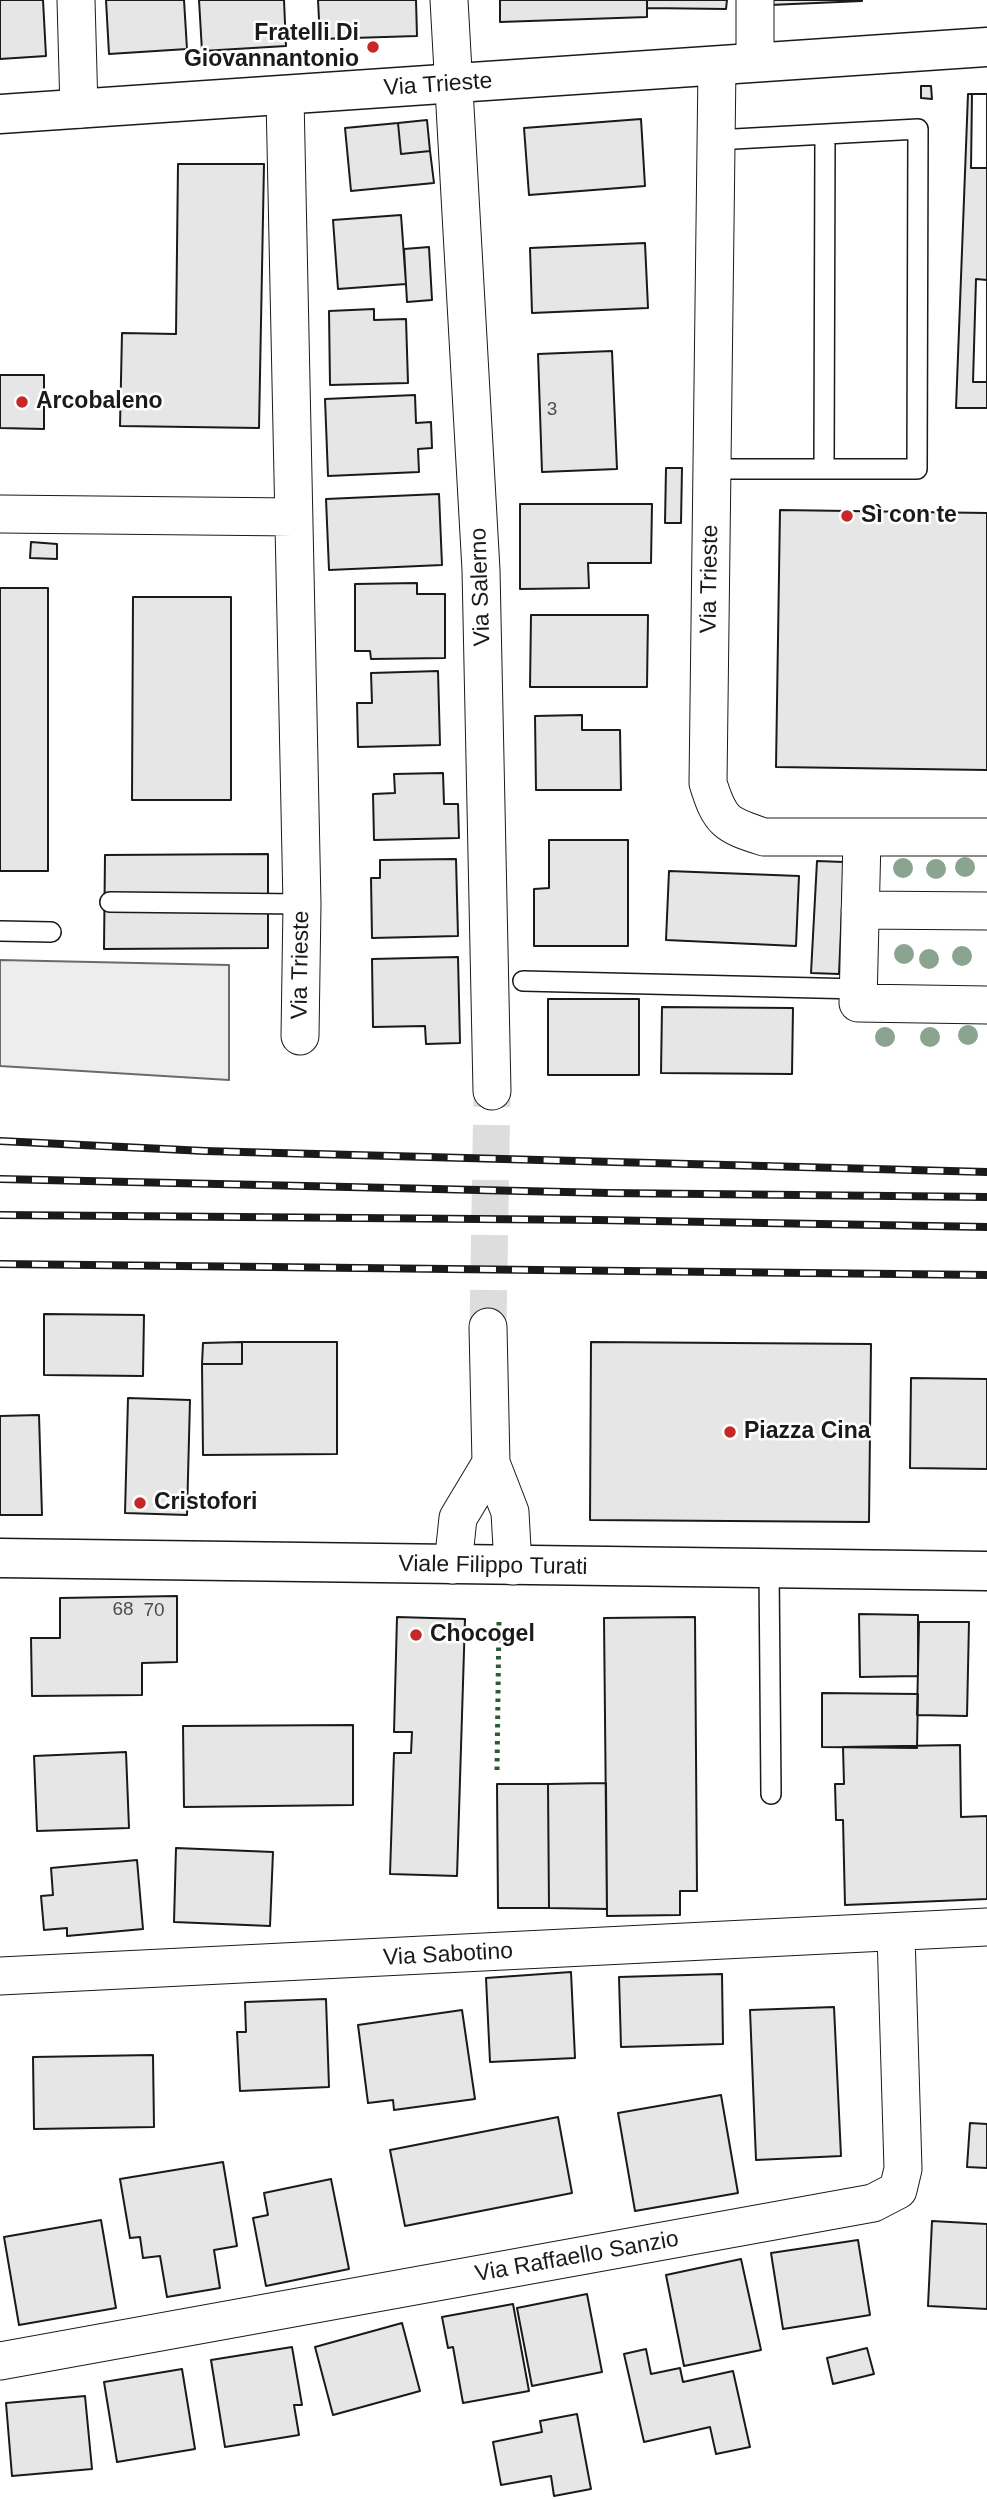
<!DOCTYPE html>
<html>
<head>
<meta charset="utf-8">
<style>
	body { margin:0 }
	canvas { display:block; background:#fff }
</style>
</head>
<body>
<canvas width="987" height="2500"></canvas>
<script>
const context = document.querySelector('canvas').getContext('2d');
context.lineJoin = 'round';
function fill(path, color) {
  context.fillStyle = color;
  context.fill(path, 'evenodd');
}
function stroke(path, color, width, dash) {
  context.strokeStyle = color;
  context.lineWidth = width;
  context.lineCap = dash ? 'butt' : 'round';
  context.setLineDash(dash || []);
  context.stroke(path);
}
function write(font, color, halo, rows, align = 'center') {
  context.font = font + ' Helvetica,sans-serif';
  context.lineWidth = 5;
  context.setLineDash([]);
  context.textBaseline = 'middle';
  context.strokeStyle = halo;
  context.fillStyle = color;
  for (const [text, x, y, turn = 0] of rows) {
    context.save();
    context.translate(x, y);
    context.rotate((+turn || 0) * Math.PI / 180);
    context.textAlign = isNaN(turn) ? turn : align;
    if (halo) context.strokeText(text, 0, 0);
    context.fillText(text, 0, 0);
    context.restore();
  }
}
const green = new Path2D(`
	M0,960L229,965V1080L0,1066Z`);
const building = new Path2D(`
	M0,0H43L46,56L0,59Z
	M106,0H184L187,49L109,54Z
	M199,0H284L286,46L202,51Z
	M318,0H416L417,36L320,39Z
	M500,0H647V17L500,22Z
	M647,0H727L726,9L647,8Z
	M770,0H862V1L770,5Z
	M921,86H931L932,99L921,98Z
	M968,94H987V408H956Z
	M972,94H987V168H971Z
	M641,119L645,186L529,195L524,128Z
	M427,120L430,151L401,154L398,123Z
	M398,123L401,154L430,151L434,183L351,191L345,128Z
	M178,164H264L259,428L120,426L122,333L176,334Z
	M401,215L406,284L338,289L333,220Z
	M645,243L648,308L532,313L530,248Z
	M429,247L432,300L407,302L404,249Z
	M976,279L987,280V382H973Z
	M374,309V320L406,319L408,383L330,385L329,311Z
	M612,351L617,469L542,472L538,354Z
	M0,375H44V429L0,428Z
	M415,395L416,423L431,422L432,448L418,449L419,472L328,476L325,399Z
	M666,468H682L681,523H665Z
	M439,494L442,565L329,570L326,499Z
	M520,504H652L651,563H588L589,588L520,589Z
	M780,510L987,513V770L776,767Z
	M31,542L57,544V559L30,558Z
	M417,583V594H445V658L371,659L370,651H355V584Z
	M0,588H48V871H0Z
	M133,597H231V800H132Z
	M531,615H648L647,687H530Z
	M438,671L440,745L358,747L357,703H372L371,673Z
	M582,715V730H620L621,790H536L535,716Z
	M443,773L444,804H458L459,838L374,840L373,794L395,793L394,774Z
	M549,840H628V946H534V889L549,888Z
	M268,854V948L104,949L105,855Z
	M456,859L458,936L372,938L371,878H380V860Z
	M817,861L844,862L839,974L811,973Z
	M669,871L799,876L796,946L666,940Z
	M458,957L460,1043L426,1044L425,1026L373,1027L372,959Z
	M548,999H639V1075H548Z
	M662,1007L793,1008L792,1074L661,1073Z
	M44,1314L144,1315L143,1376L44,1375Z
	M242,1342H337V1454L203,1455L202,1364H242Z
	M242,1342V1364H202L203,1343Z
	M591,1342L871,1344L869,1522L590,1520Z
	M911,1378L987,1379V1469L910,1468Z
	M128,1398L190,1400L187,1515L125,1513Z
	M39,1415L42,1515H0V1416Z
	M177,1596V1662L142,1663V1695L32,1696L31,1638H60V1598Z
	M859,1614L918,1615V1676L860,1677Z
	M397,1617L465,1619L457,1876L390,1874L394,1753H411L412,1732H394Z
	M695,1617L697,1891H680V1915L607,1916L604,1618Z
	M919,1622H969L967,1716L917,1715Z
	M822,1693L918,1694L917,1748L822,1747Z
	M353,1725V1805L184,1807L183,1726Z
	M960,1745L961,1817L987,1816V1899L845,1905L843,1820H836L835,1784H844L843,1747Z
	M126,1752L129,1828L37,1831L34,1756Z
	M606,1783L607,1909L549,1908L548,1784Z
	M497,1784H548L549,1908H498Z
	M176,1848L273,1852L270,1926L174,1922Z
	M137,1860L143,1929L67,1936V1928L44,1930L41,1896L53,1895L51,1868Z
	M571,1972L575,2058L490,2062L486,1978Z
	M722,1974L723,2044L621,2047L619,1977Z
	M326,1999L329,2087L240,2091L237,2032H246L245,2002Z
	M834,2007L841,2156L756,2160L750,2010Z
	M462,2010L475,2099L394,2110L393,2100L368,2103L358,2025Z
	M153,2055L154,2127L34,2129L33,2057Z
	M721,2095L738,2193L635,2211L618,2113Z
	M558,2117L572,2193L405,2226L390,2150Z
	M970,2123L987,2124V2168L967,2167Z
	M223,2162L237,2246L214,2250L220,2288L167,2297L160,2256L143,2258L140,2237L130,2238L120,2179Z
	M331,2179L349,2269L266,2286L253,2218L268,2215L264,2193Z
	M101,2220L116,2308L19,2325L4,2237Z
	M932,2221L987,2224V2309L928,2306Z
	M858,2240L870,2315L783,2329L771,2253Z
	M741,2259L761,2350L684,2366L666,2275Z
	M587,2294L602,2372L532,2386L517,2308Z
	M513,2304L529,2391L463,2403L453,2347L448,2348L442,2317Z
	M402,2323L420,2391L333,2415L315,2347Z
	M292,2347L302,2405H294L299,2435L225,2447L211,2360Z
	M867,2348L874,2374L833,2384L827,2358Z
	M646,2349L651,2374L680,2368L683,2382L733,2371L750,2447L716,2454L710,2427L644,2442L624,2354Z
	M182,2369L195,2449L117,2462L104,2382Z
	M85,2396L92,2469L12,2476L6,2403Z
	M577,2414L591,2489L554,2496L551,2476L501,2485L493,2442L542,2432L540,2421Z`);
const minorTunnel = new Path2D(`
	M488,1327L492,1091`);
const service = new Path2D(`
	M711,469H917L918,129L716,140
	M824,469L825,135
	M110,902L302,904
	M0,931L51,932
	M523,981L859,989
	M769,1569L771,1794`);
const minor = new Path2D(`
	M76,0L79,109
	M449,0L481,570L492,1091
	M755,62V0
	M717,66L708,783C720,822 726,825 764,837H987
	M285,97L302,904L300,1036
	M0,514L294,517
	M862,839L858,1003L987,1005
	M860,910L987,911
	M488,1327L491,1463L510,1512L513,1566
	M453,1565L458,1518L491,1463
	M0,1976L987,1927
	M0,2361L873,2203L898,2190L903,2169L896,1934`);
const tertiary = new Path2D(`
	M0,114L987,47`);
const primary = new Path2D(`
	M0,1558L987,1571`);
const rail = new Path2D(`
	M0,1141L205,1151L987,1172
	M0,1179L609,1193L987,1197
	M0,1215L598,1220L987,1227
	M0,1264L987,1275`);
const hedge = new Path2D(`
	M497,1770L499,1618`);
const trees = [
	[965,867],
	[903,868],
	[936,869],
	[904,954],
	[962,956],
	[929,959],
	[968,1035],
	[885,1037],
	[930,1037]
];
const markers = [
	[373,47,7,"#c62828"],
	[22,402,7,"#c62828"],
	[847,516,7,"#c62828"],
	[730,1432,7,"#c62828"],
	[140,1503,7,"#c62828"],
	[416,1635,7,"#c62828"]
];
const numberNames = [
	["3",552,410],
	["68",123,1610],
	["70",154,1611]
];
const poiNames = [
	["Fratelli Di",359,34,"right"],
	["Giovannantonio",359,60,"right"],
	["Arcobaleno",36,402],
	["Sì con te",861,516],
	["Piazza Cina",744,1432],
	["Cristofori",154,1503],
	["Chocogel",430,1635]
];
const streetNames = [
	["Via Trieste",438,85,-4],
	["Via Trieste",710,579,-89],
	["Via Salerno",481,587,-92],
	["Via Trieste",301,965,-89],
	["Viale Filippo Turati",493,1566,1],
	["Via Sabotino",448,1955,-3],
	["Via Raffaello Sanzio",577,2257,-10]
];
fill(green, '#ededed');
stroke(green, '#6a6a6a', 2);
fill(building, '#e6e6e6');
stroke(building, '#1a1a1a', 2);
stroke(minorTunnel, '#ddd', 37, [37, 18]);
stroke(service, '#1a1a1a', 22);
stroke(minor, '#1a1a1a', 39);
stroke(tertiary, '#1a1a1a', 41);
stroke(primary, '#1a1a1a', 41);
stroke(service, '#fff', 19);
stroke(minor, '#fff', 37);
stroke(tertiary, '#fff', 38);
stroke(primary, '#fff', 38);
stroke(rail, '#1a1a1a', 8);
stroke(rail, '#fff', 5, [16]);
stroke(hedge, '#2b5a34', 5, [3.5, 5]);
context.fillStyle = '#8aa48f';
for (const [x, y] of trees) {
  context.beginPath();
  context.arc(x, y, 10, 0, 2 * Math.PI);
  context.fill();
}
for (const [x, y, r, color] of markers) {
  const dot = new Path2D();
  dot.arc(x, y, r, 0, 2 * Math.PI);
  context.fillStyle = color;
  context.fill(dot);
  stroke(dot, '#fff', 2.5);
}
write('19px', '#4d4d4d', null, numberNames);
write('bold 23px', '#1a1a1a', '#fff', poiNames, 'left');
write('23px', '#1a1a1a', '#fff', streetNames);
</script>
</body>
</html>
